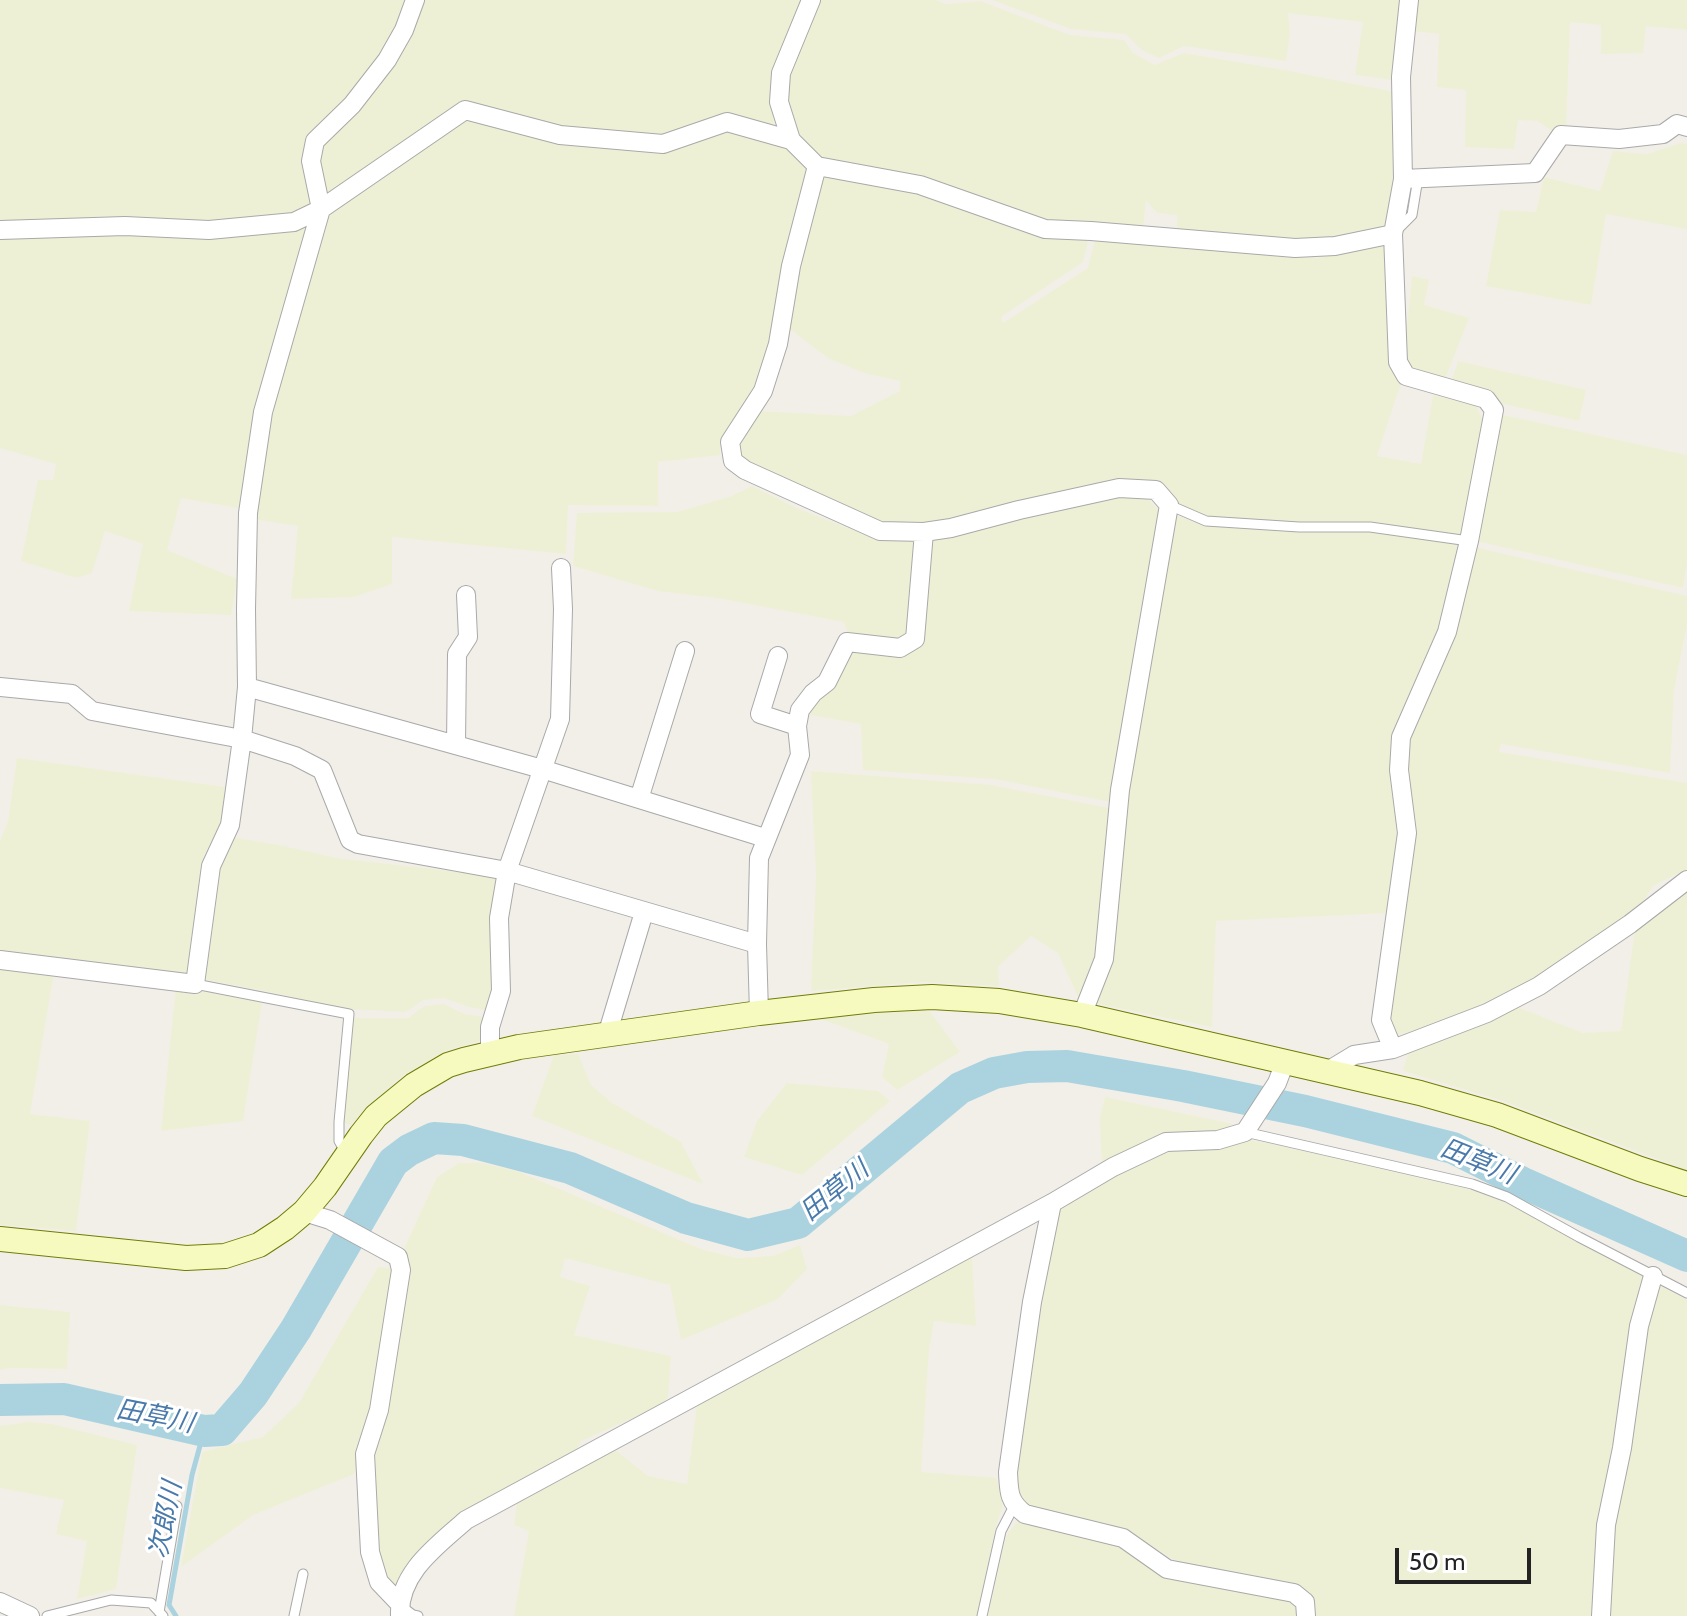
<!DOCTYPE html>
<html>
<head>
<meta charset="utf-8">
<style>
	body { margin:0 }
	#map { position:relative; width:1687px; height:1616px; overflow:hidden; background:#f2efe9; font-family:Cabin,sans-serif }
	canvas { display:block }
	.scale { position:absolute; left:1395px; top:1548px; width:136px; height:36px; box-sizing:border-box; border:4px solid #222; border-top:0; padding-left:10px; font-size:24px; line-height:28px; white-space:nowrap; color:#222; -webkit-text-stroke:6px #fff; paint-order:stroke }
</style>
</head>
<body>
<div id="map">
<canvas width="1687" height="1616"></canvas>
<div class="scale">50 m</div>
</div>
<script>
const context = document.querySelector('canvas').getContext('2d');
context.lineJoin = 'round';
function fill(path, color) {
  context.fillStyle = color;
  context.fill(path, 'evenodd');
}
function stroke(path, color, width, dash) {
  context.strokeStyle = color;
  context.lineWidth = width;
  context.lineCap = dash ? 'butt' : 'round';
  context.setLineDash(dash || []);
  context.stroke(path);
}
function write(font, color, halo, rows, align = 'center') {
  context.font = font + ' Cabin,"Noto Sans JP",sans-serif';
  context.lineWidth = 6;
  context.setLineDash([]);
  context.textBaseline = 'middle';
  context.strokeStyle = halo;
  context.fillStyle = color;
  for (const [text, x, y, turn = 0] of rows) {
    context.save();
    context.translate(x, y);
    context.rotate((+turn || 0) * Math.PI / 180);
    context.textAlign = isNaN(turn) ? turn : align;
    if (halo) context.strokeText(text, 0, 0);
    context.fillText(text, 0, 0);
    context.restore();
  }
}
const farmland = new Path2D(`
	M0,0H406L398,22L376,64L343,106L311,135L314,203L289,215L208,224L0,222Z
	M422,0H806L772,82L774,129L726,117L668,137L563,130L470,106L324,198L316,165L320,144L385,79L408,37Z
	M820,0H936L946,4L980,1L1070,35L1124,40L1133,53L1155,65L1184,53L1284,70L1394,92V171L1385,230L1330,241L1177,234V215L1157,213L1146,200L1143,228L1047,223L821,158L797,131L786,101L789,76Z
	M992,0H1401L1392,80L1355,75L1363,22L1288,13L1290,33L1286,61L1184,46L1159,58L1142,50L1126,34L1071,29Z
	M1415,0H1687V30L1646,26L1643,53L1601,54V25L1570,22L1566,129L1553,131L1537,121L1518,120L1514,149L1465,147L1466,90L1437,87L1439,34L1412,31Z
	M466,118L585,145L658,154L727,129L790,147L807,169L782,262L773,333L754,389L720,443V455L658,462V506L568,505L566,554L392,537V584L354,597L291,599L298,526L253,519L269,411L331,212Z
	M1681,143L1687,144V229L1606,214L1591,305L1486,286L1500,210L1536,212L1544,177L1600,191L1613,151L1647,154Z
	M825,170L1089,237L1083,262L1001,317L1003,323L1088,268L1096,236L1317,258L1389,243L1401,383L1377,456L1421,464L1433,395L1476,406L1484,423L1465,536L1374,522L1309,523L1212,517L1177,504L1171,493L1134,485L948,521L893,525L863,519L746,463L740,453V441L757,411L851,416L900,391V381L864,373L828,358L787,327L794,272Z
	M310,222L243,509L181,498L167,550L237,579L231,615L129,611L143,544L105,531L92,573L77,578L21,561L38,480H53L56,464L0,448V236L117,235L194,238Z
	M1412,276L1429,280L1424,305L1469,318L1445,379L1410,370L1404,358Z
	M1458,361L1586,390L1579,421L1504,404L1495,397L1451,382Z
	M1503,415L1687,455V561L1683,588L1476,541Z
	M752,486L799,509L876,539L916,540L908,636L891,640L848,635L844,622L718,598L658,591L573,566L577,513L677,512L729,497Z
	M1124,495L1148,499L1159,510L1110,802L995,779L863,770L861,724L810,715L811,705L850,648L921,640L931,539Z
	M1175,515L1208,527L1242,525L1310,531L1367,532L1460,545L1444,625L1410,698L1400,837L1389,913L1216,921L1212,1027L1093,1003L1126,786Z
	M1474,547L1687,596V624L1674,690L1670,773L1501,744L1499,752L1687,783V869L1653,886L1639,908L1511,995L1449,1021L1398,1035L1390,1024L1412,863L1414,825L1407,765L1408,734Z
	M17,758L225,787L221,827L204,855L192,980L0,954V841L8,822Z
	M811,771L991,785L1109,808L1098,954L1078,997L1058,953L1031,936L998,967L999,986L922,982L811,991L816,875Z
	M231,837L279,845L336,858L501,877L496,990L490,1011L469,1007L444,998L423,1000L406,1012L345,1009L270,992L201,979L217,868Z
	M1687,890V1170L1500,1100L1403,1071L1409,1049L1517,1007L1583,1033L1621,1031L1635,929Z
	M0,966L54,972L30,1114L90,1121L76,1231L0,1225Z
	M176,987L262,1002L243,1121L161,1131Z
	M444,1004L464,1014L486,1017L484,1040L448,1050L401,1077L350,1125L344,1123L353,1018H408L424,1006Z
	M928,1009L960,1052L897,1090L882,1077L889,1044L810,1015Z
	M578,1054L591,1085L612,1103L681,1142L703,1184L532,1116L554,1055Z
	M787,1083L878,1091L890,1101L802,1175L744,1157L757,1121Z
	M1105,1097L1233,1124L1215,1134L1102,1165L1100,1118Z
	M1243,1139L1273,1144L1477,1191L1525,1211L1644,1277L1599,1522L1594,1616H1317L1310,1592L1183,1565L1126,1531L1033,1512L1018,1494L1015,1479L1057,1207L1161,1149L1211,1150Z
	M459,1163H482L517,1171L701,1249L737,1258L773,1256L800,1245L807,1269L778,1299L681,1340L670,1285L565,1258L560,1277L590,1286L574,1335L671,1356L668,1397L660,1406L581,1441L576,1451L478,1506L397,1594L381,1578L370,1457L408,1276L404,1249L437,1177Z
	M972,1254L976,1326L934,1321L929,1349L921,1472L996,1478L1003,1504L995,1530L977,1616H514L529,1531L514,1525L517,1503L569,1476L614,1449L648,1476L687,1484L697,1405Z
	M378,1267L395,1269L377,1400L354,1474L253,1515L181,1567L202,1452L263,1437L299,1403Z
	M1660,1286L1687,1300V1616H1607L1612,1526L1644,1334Z
	M0,1305L70,1312L67,1369L9,1368L0,1370Z
	M28,1422L52,1424L137,1445L116,1589L77,1599L87,1541L56,1534L64,1500L0,1488V1426Z
	M1018,1520L1120,1544L1158,1575L1292,1600L1301,1616H988L1006,1536Z`);
const stream = new Path2D(`
	M176,1616L169,1605L192,1475L204,1431`);
const river = new Path2D(`
	M0,1400L64,1399L204,1431L222,1430L253,1394L296,1329L393,1162L409,1150L434,1138L463,1140L570,1168L686,1218L748,1235L798,1223L960,1088L994,1073L1027,1067L1067,1066L1183,1086L1305,1111L1453,1148L1523,1183L1687,1256`);
const lane = new Path2D(`
	M1398,229L1412,215L1418,178
	M1169,505L1206,521L1299,527H1370L1469,541
	M195,984L349,1014L339,1122V1141L346,1153
	M1245,1132L1472,1184L1507,1197L1579,1237L1687,1293
	M401,1606L413,1615L418,1616
	M159,1612L177,1506
	M47,1616L111,1600L151,1603L163,1616
	M294,1616L303,1574
	M982,1616L1001,1531L1014,1506`);
const street = new Path2D(`
	M791,140L779,102L781,73L811,0
	M817,166L791,266L778,344L763,391L730,442L733,461L745,470L880,531L924,532L951,528L1019,510L1119,488L1156,490L1169,505L1120,790L1104,959L1082,1015
	M1403,179L1401,77L1409,0
	M0,230L125,226L209,230L294,222L321,209L465,110L560,135L663,144L727,122L791,140L817,166L920,185L1045,229L1091,231L1295,248L1335,246L1393,234
	M0,687L72,694L92,711L242,739L295,756L322,770L350,840L358,844L507,871L757,944
	M247,687L542,769L765,838
	M797,726L800,710L813,693L827,682L847,642L900,648L915,639L924,532
	M456,745L457,654L468,637L466,595
	M639,799L685,651
	M0,960L195,984L211,866L230,825L242,739L247,687L246,609L248,513L263,412L321,209L311,161L315,141L352,105L387,60L404,30L415,0
	M759,1013L757,944L759,858L800,755L797,726L760,714L778,656
	M607,1035L644,912
	M1393,1049L1381,1020L1407,833L1399,770L1401,737L1447,632L1469,541L1494,410L1486,399L1406,376L1398,362L1393,234L1403,179L1535,173L1561,135L1619,139L1663,134L1677,124L1687,127
	M490,1053V1027L501,991L499,918L507,871L560,719L563,609L561,568
	M1326,1072L1354,1055L1393,1049L1487,1013L1539,986L1630,924L1687,880
	M1052,1203L1032,1302L1008,1472C1009,1491 1008,1501 1025,1514L1123,1538L1167,1569L1294,1593L1305,1602L1306,1616
	M304,1212L330,1220L398,1257L401,1270L379,1410L365,1454L370,1552L379,1582L400,1604
	M0,1602L30,1616
	M400,1616C398,1573 437,1546 466,1520L1052,1203L1113,1167L1166,1142L1218,1140L1245,1132L1277,1083L1285,1062
	M1601,1616L1606,1525L1622,1448L1639,1326L1653,1276`);
const secondary = new Path2D(`
	M0,1239L186,1258L225,1256L259,1245L285,1228L304,1212L325,1187L361,1135L376,1116L414,1085L448,1065L464,1060L519,1047L759,1013L874,1000L932,997L999,1001L1082,1015L1420,1093L1497,1115L1640,1169L1687,1184`);
const waterNames = [
	["田草川",1478,1162,22],
	["田草川",835,1191,-39],
	["田草川",155,1417,11],
	["次郎川",166,1520,-79]
];
fill(farmland, '#eef0d5');
stroke(stream, '#aad3df', 5);
stroke(river, '#aad3df', 32);
stroke(lane, '#a9a9a9', 11);
stroke(street, '#a9a9a9', 20);
stroke(secondary, '#707d05', 26);
stroke(lane, '#fff', 9);
stroke(street, '#fff', 18);
stroke(secondary, '#f7fabf', 24);
write('italic 26px', '#4a7aab', '#fff', waterNames);
</script>
</body>
</html>
